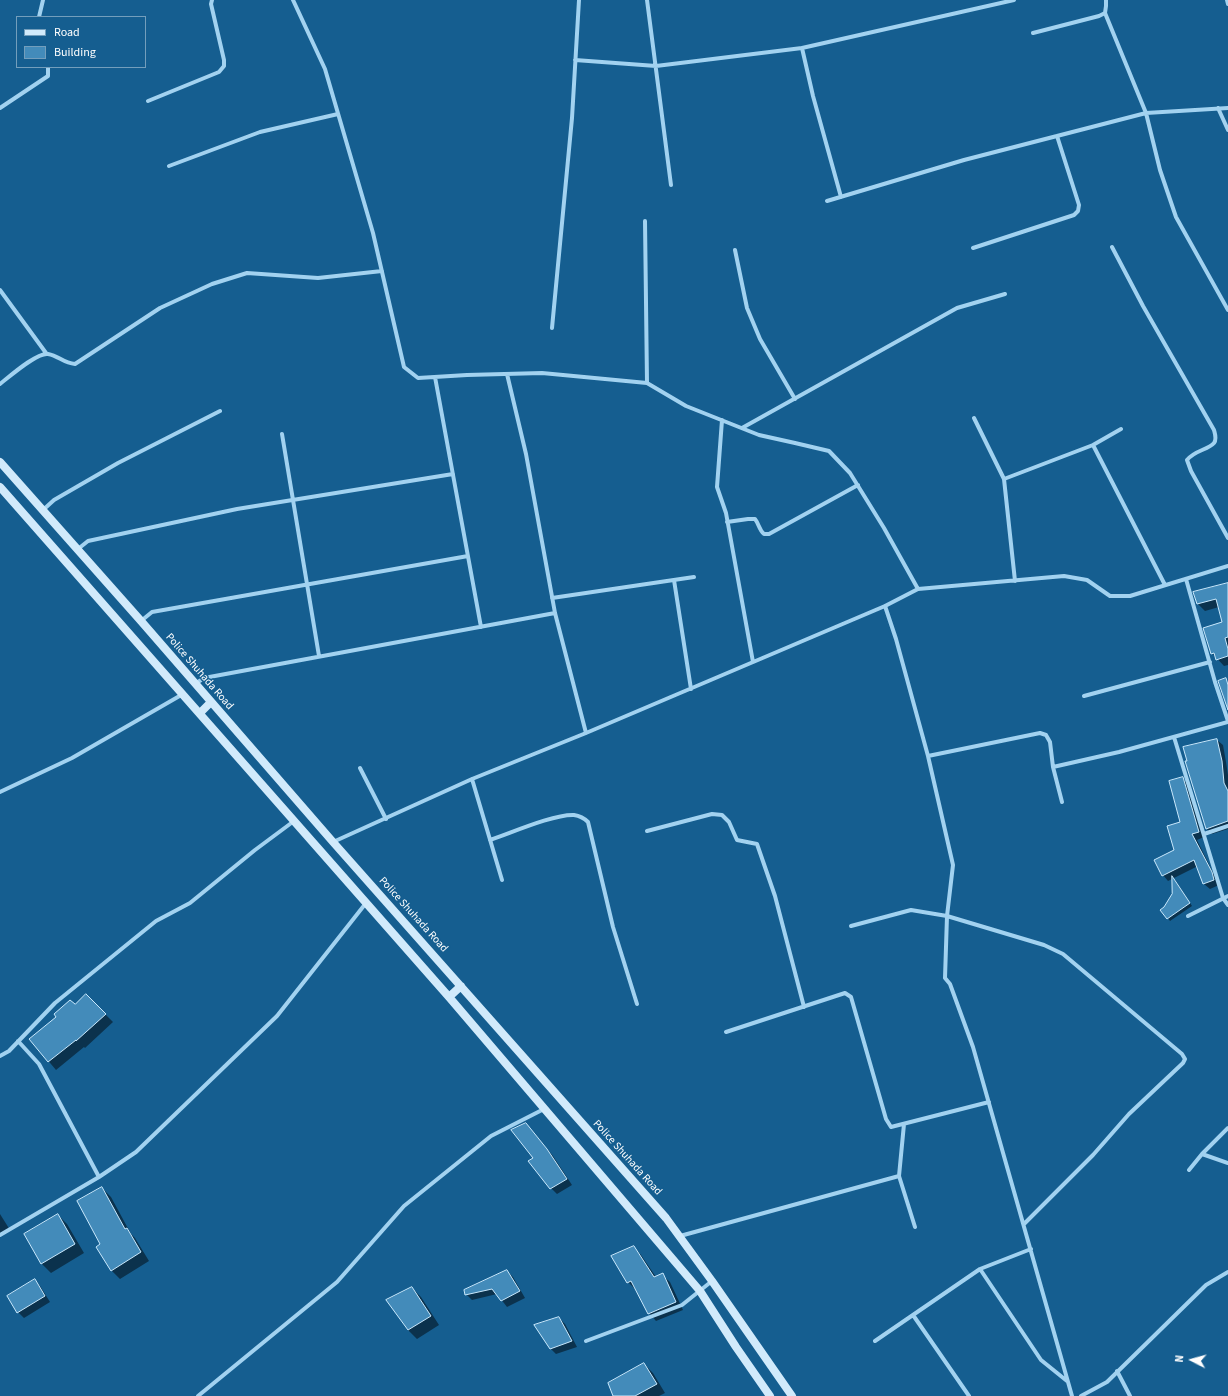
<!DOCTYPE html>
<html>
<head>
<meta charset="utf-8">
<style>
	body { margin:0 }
	#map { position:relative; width:1228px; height:1396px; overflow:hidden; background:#155e90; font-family:"Source Sans 3",sans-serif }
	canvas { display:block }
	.legend { position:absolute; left:16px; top:16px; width:130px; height:52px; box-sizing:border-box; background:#155e90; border:1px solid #739ebc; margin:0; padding:5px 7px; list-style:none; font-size:12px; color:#fff }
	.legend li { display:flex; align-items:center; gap:8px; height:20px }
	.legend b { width:20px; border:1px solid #739ebc }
	.north { position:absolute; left:1172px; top:1340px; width:40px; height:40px; -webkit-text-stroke:3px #155e90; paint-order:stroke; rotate:276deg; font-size:11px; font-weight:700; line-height:16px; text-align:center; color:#fff }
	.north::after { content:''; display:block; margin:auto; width:14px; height:18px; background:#fff; clip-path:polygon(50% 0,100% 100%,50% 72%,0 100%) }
</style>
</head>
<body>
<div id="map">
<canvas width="1228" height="1396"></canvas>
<ul class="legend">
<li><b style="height:5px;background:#d1eafb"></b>Road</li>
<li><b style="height:11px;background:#438bba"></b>Building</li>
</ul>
<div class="north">N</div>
</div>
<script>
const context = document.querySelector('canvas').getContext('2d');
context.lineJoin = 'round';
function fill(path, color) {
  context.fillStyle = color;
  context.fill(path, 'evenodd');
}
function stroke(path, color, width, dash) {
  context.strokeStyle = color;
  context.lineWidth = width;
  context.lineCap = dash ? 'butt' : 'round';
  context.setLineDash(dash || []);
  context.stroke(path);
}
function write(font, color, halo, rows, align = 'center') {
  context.font = font + ' "Source Sans 3",sans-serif';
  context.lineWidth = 3;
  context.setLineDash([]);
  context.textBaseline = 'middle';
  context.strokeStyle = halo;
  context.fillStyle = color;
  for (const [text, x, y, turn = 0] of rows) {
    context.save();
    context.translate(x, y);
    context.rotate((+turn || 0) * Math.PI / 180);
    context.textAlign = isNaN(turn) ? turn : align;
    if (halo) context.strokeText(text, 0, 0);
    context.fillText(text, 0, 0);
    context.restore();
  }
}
const shadow = new Path2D(`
	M1228,584V665L1224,666L1212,653L1223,623L1219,607L1205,611L1198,604Z
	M1217,740L1223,745L1226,762L1228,775V829L1212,834L1207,829Z
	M1182,778L1188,784L1204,837L1197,840L1219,885L1210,889L1204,884L1198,866L1168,881L1163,875L1175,850L1182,823Z
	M1175,880L1192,906L1170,921L1168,918L1173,894Z
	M86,995L113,1022L85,1048L84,1047L56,1070L30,1039L75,1005Z
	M526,1124L553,1156L572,1185L557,1194L551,1188L534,1158Z
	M102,1188L111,1197L131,1234L135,1238L149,1261L120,1279L111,1270L101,1245Z
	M0,1214L10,1230L0,1236Z
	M58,1215L67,1224L84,1253L51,1273L42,1264L25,1235Z
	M633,1247L641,1255L656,1277L662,1275L670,1282L683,1310L656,1321L649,1313L636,1290L628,1282L612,1256Z
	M507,1271L513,1277L525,1298L507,1307L497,1294L472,1300L466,1294Z
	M35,1280L40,1286L50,1302L24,1318L18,1312L8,1296Z
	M412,1288L421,1297L439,1325L417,1339L408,1330L387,1300Z
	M559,1318L565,1324L577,1347L556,1354L550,1348Z
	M644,1364L653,1373L665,1393L659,1396H614Z`);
const building = new Path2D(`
	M1228,583V637L1225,638L1228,649V656L1216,660L1214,653L1211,654L1203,628L1222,622L1216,599L1197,604L1193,592Z
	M1226,678L1228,685V710L1218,681Z
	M1217,739L1222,761L1224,783L1228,791V821L1206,829L1185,761H1187L1183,747Z
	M1183,777L1199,832L1192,834L1212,872L1214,880L1203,884L1194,860L1162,876L1154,860L1174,850L1167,826L1180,822L1169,781Z
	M1172,876L1190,903L1167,919L1160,910L1164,907L1172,894Z
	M86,994L106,1014L76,1041V1040L48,1062L29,1039L56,1017L54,1014L70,1000L75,1004Z
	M526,1123L547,1149L567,1179L550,1189L528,1161L533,1158L511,1130Z
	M102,1187L125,1229L127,1228L141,1252L111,1271L96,1247L100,1244L77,1201Z
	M58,1214L75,1244L41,1264L24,1234Z
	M634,1246L654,1277L663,1273L676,1302L648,1314L631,1281L627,1283L611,1256Z
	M507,1270L520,1291L501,1301L492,1289L465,1295L464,1290Z
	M35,1279L45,1296L17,1313L7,1296Z
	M412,1287L431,1316L408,1330L386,1300Z
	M559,1317L572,1341L550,1349L534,1325Z
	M644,1363L657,1384L635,1396H613L608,1383Z`);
const street = new Path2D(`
	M293,0L325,69L373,233L404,367L418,378L467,375L542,373L647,383L686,406L759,435L795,443L829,451L850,473L884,528L918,589
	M647,0L671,185
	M1227,0L1228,4
	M1105,13L1146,113L1160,170L1176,217L1228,310
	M39,17L43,0
	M1033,33L1099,16L1105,13L1106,6V0
	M802,48L813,96L841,197
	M575,60L656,66L802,48L1014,0
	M148,101L219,72L224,66V60L211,4L212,0
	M0,108L48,76V67
	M1218,108L1228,130
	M169,166L260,132L338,114
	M827,201L964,160L1146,113L1228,108
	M645,221L647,383
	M1112,247L1143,306L1214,430C1215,434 1217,439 1214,443C1208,450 1195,450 1187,460L1191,471L1228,538
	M973,248L1074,215L1078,211L1079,205L1057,136
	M735,250L747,308L760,339L795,399
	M0,290L46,353
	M552,328L572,118L579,0
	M507,374L526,454L555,613L586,733
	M435,377L481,627
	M0,384C9,377 37,352 48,354C59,356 63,363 75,364L160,308L212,284L247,273L318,278L382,271
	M974,418L1004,479L1015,581
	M722,420L717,487L726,513L753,662
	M742,428L957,308L1005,294
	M282,434L319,656
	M1093,445L1165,585
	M1004,479L1093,445L1121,429
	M43,510L54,500L118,463L220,411
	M727,522L748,519H755C759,524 759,530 764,534H769L858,485
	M78,549L88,541L237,509L453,474
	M1186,579L1215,682L1228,721
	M674,580L691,689
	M552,598L694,577
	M885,606L896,639L928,756L953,865L947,916L945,978L950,984L973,1047L1072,1396
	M141,621L152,612L468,556
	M195,684L204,678L555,613
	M1084,696L1210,662
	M1174,737L1223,898L1228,905
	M928,756L1040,733L1046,735L1050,742L1053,767L1062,802
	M1053,767L1119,752L1228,722
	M360,768L386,819
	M472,779L502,880
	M0,792L72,758L183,694
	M647,831L712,814L722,815L729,822L737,840L757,844L775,896L804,1007
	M1204,834L1228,826
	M490,840C511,833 554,814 574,815C581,816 584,818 588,822L613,927L637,1004
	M333,842L472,779L586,733L885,606L918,589L1064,576L1087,580L1110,596H1130L1228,566
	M1188,916L1228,896
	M851,926L911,910L947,916L1044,945L1063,954L1182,1054L1185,1059L1183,1063L1129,1114L1093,1155L1024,1224
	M726,1032L845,993L851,997L886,1119L891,1127L989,1102
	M18,1041L39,1064L99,1177
	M0,1056L9,1051L55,1003L156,921L190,903L255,850L294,821
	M904,1124L899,1176L915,1227
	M1202,1154L1228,1163
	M1189,1170L1202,1154L1228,1128
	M0,1235L99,1177L136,1152L277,1016L366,903
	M680,1236L899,1176
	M980,1269L1041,1360L1067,1381
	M913,1315L969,1396
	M586,1341L682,1305L712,1281
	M875,1341L980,1269L1031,1249
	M1117,1371L1130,1396
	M198,1396L337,1282L404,1206L491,1136L544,1109
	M1081,1396L1107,1382L1206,1285L1228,1272`);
const secondary = new Path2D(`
	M0,462L141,621L333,842L666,1218L712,1281L792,1396
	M0,487L449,997L700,1291L736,1347L770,1396
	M200,713L211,702
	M449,997L461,986`);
const streetNames = [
	["Police Shuhada Road",199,672,49],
	["Police Shuhada Road",413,915,48],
	["Police Shuhada Road",627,1158,48]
];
fill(shadow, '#0007');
fill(building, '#438bba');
stroke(building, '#c9e8fc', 1);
stroke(street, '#a2d2f0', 4);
stroke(secondary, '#d1eafb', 8);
write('11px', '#fff', '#155e90', streetNames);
</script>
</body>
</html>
